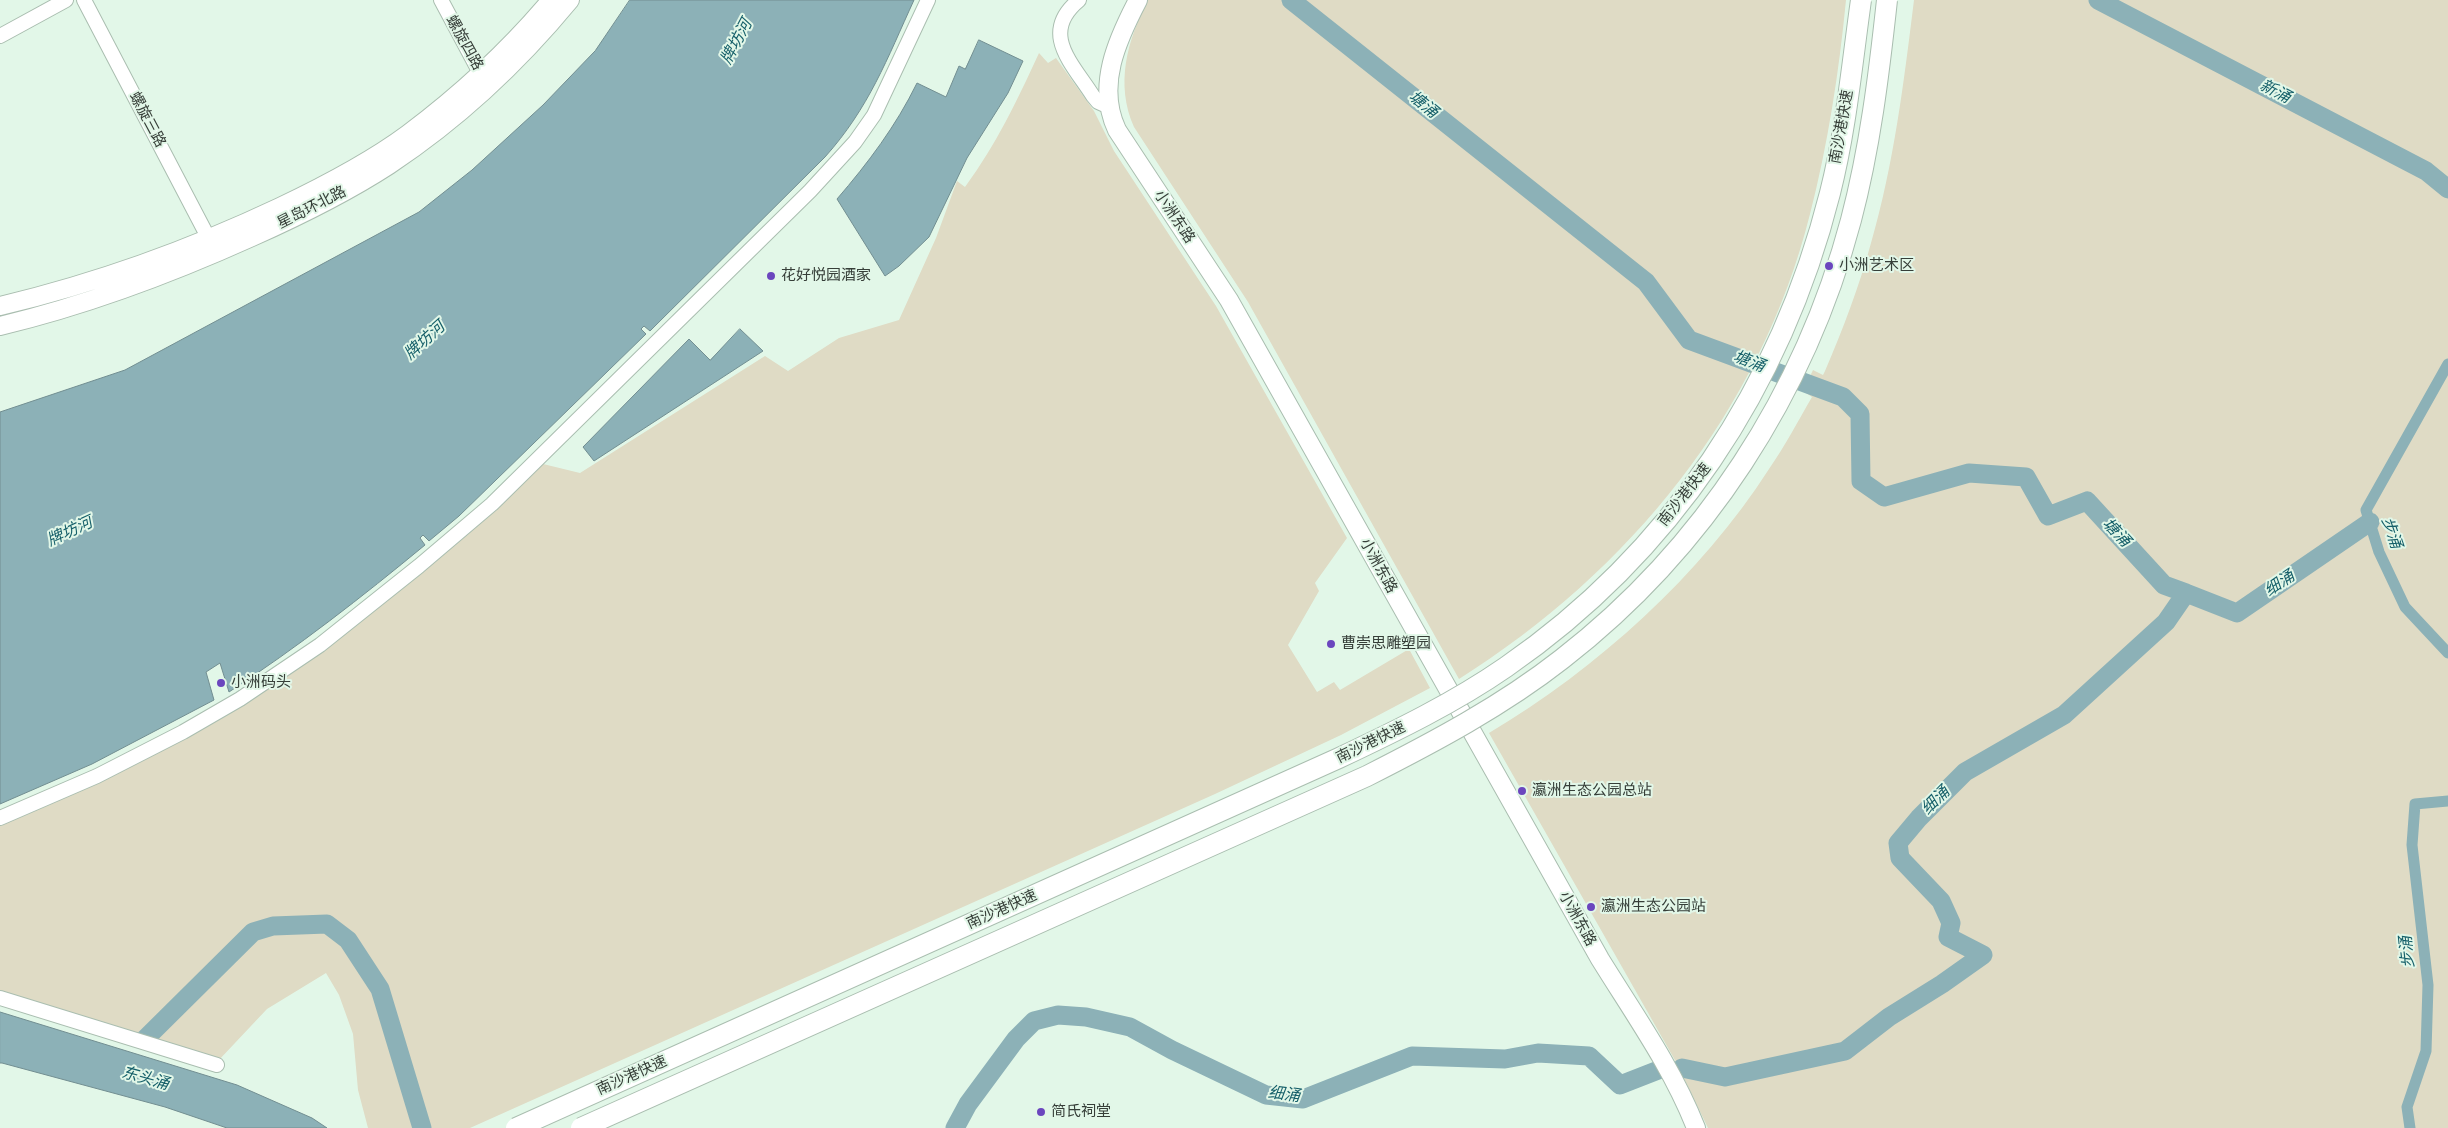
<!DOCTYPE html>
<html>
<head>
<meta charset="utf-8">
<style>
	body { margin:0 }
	canvas { display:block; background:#e2f7e8 }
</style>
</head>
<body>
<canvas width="2448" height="1128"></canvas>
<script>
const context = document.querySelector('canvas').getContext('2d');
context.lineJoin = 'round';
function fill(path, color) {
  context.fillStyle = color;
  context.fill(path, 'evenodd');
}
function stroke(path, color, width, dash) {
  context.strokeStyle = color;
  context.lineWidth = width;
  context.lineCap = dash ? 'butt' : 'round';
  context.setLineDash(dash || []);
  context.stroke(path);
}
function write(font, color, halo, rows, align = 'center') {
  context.font = font + ' "Times New Roman","Noto Sans SC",serif';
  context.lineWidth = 4;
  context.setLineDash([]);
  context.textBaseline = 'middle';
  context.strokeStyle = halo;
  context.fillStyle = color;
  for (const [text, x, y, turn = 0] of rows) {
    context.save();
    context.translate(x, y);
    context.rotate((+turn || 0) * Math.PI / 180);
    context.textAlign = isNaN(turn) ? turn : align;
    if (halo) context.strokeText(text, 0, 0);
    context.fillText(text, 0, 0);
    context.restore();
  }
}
const green = new Path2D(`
	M1148,0H1846C1839,72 1828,144 1810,214C1760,412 1630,571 1459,679L1248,302L1134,127C1115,84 1127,41 1148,0Z
	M1914,0H2448V1128H1708L1676,1062L1489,733C1598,668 1700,576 1769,469C1785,446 1798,421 1812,397L1803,391L1813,370L1823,375L1825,371C1843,329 1859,287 1871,243C1894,164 1904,81 1914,0Z
	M1039,53L1048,63L1056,58L1094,111L1114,151L1216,306L1347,538L1315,583L1319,591L1288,645L1317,692L1334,682L1340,690L1409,649L1430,688L1341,735L1215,794L470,1128H368L358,1090L353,1034L339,995L326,973L267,1009L218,1061L0,995V822L231,709L539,463L580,473L765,356L788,371L839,338L899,320L936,238L957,181L965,187C997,143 1016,103 1039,53Z`);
const water = new Path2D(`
	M630,0H914C887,59 869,108 825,157L650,331L644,326L641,329L646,334L459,516L429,541L423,535L420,538L425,545C362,597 298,647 229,692L220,663L206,672L214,700L92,764L0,804V412L125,370L419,212L472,170L543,105L595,51Z
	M979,40L1023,61L1008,93L967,158L929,237L899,266L885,276L837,199C868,163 896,126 917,83L946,97L959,66L965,69Z
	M740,329L763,351L594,461L583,447L689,339L710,360Z
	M0,1012L237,1085L312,1118L327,1128H227L165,1107L2,1063H0Z`);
const canal = new Path2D(`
	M2448,364L2366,510L2379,552L2405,607L2448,653
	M2410,1128L2407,1107L2426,1051L2428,985L2412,845L2415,804L2448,801`);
const river = new Path2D(`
	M1291,0L1646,282L1689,340L1843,397L1860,414L1861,481L1884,497L1969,473L2026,477L2048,516L2087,501L2164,585L2186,593
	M2098,0L2426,171L2448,189
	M144,1040L253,932L273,926L327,924L348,940L380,989L422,1128
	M1682,1068L1725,1077L1845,1051L1889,1017L1942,984L1983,955L1948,937L1951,923L1941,901L1900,858L1898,843L1919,818L1965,772L2064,715L2166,622L2186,593L2237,613L2370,522
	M955,1128L968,1104L1016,1039L1034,1021L1058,1015L1086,1017L1130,1027L1172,1050L1266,1095L1303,1099L1412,1056L1505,1059L1538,1053L1589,1056L1620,1085L1661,1069`);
const minor = new Path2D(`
	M84,0L209,239
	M441,0L480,73L486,80
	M1079,0C1039,33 1072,63 1093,96L1098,102L1109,107
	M0,36L66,0
	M0,818L97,776L183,732L240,699L320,645L419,566L492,504L810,191L855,142L874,115L928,0
	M0,998L217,1065`);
const major = new Path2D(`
	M1138,0C1117,40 1096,86 1117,130L1229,300L1600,959C1634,1014 1672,1067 1696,1128
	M0,306C97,283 191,249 280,207C324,186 369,163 408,134C460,95 509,50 551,0
	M0,326C88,305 170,274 252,237C299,216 346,193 389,165C457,120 518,63 570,0`);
const highwayBridge = new Path2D(`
	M516,1128L1339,758C1396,731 1454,703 1506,667C1671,553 1781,387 1830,193C1846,130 1852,64 1861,0
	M581,1128L1367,776C1434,742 1502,706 1562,659C1704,549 1805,393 1851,220C1870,148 1879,74 1887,0`);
const markers = [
	[1829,266,5,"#6b46be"],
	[771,276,5,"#6b46be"],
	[1331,644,5,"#6b46be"],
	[221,683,5,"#6b46be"],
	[1522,791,5,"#6b46be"],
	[1591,907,5,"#6b46be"],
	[1041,1112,5,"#6b46be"]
];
const streetNames = [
	["螺旋四路",464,43,61],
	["螺旋三路",147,120,62],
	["南沙港快速",1842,127,-80],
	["星岛环北路",312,208,-27],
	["小洲东路",1174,217,56],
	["南沙港快速",1685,495,-52],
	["小洲东路",1378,566,61],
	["南沙港快速",1371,743,-26],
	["南沙港快速",1002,910,-24],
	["小洲东路",1577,919,61],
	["南沙港快速",632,1076,-24]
];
const poiNames = [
	["小洲艺术区",1839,266],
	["花好悦园酒家",781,276],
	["曹崇思雕塑园",1341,644],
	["小洲码头",231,683],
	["瀛洲生态公园总站",1532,791],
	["瀛洲生态公园站",1601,907],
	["简氏祠堂",1051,1112]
];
const waterNames = [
	["牌坊河",737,42,-62],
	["新涌",2275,92,27],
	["塘涌",1423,105,39],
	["牌坊河",425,341,-42],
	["塘涌",1749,362,21],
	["牌坊河",70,532,-25],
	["塘涌",2116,533,47],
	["步涌",2391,533,71],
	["细涌",2280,584,-34],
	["细涌",1936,801,-45],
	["步涌",2408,952,-96],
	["东头涌",145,1079,15],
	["细涌",1284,1095,7]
];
fill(green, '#dfdbc5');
fill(water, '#8cb1b7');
stroke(water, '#728e91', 1);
stroke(canal, '#8cb1b7', 11);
stroke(river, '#8cb1b7', 19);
stroke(minor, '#aabeb0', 16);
stroke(major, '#aabeb0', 20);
stroke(minor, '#fff', 14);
stroke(major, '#fff', 18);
stroke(highwayBridge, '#aabeb0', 22, []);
stroke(highwayBridge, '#fff', 20);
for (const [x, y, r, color] of markers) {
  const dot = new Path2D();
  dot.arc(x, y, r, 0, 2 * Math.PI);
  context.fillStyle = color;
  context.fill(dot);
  stroke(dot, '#e2f7e8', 2);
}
write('15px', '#363e38', '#e2f7e8', streetNames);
write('15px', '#363e38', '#e2f7e8', poiNames, 'left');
write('italic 16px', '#155f69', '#e2f7e8', waterNames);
</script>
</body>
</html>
